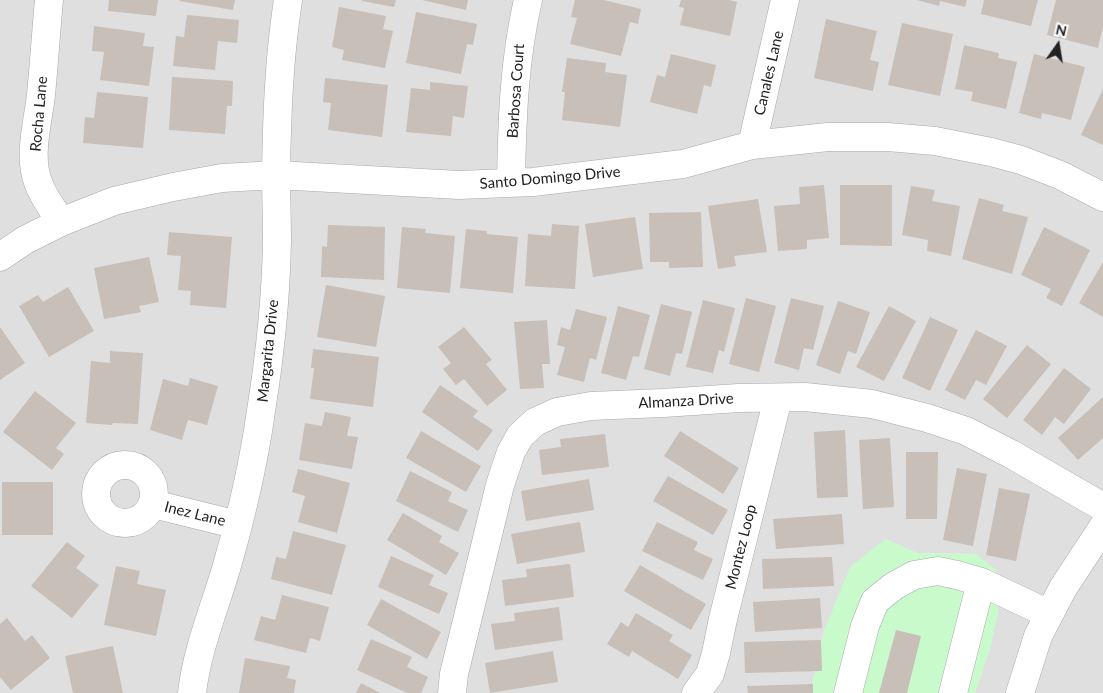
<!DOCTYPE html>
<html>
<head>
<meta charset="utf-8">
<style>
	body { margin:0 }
	#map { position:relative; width:1103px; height:693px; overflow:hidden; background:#f2efe9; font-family:Lato,sans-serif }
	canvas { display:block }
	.north { position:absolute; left:1033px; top:20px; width:50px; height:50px; -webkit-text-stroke:4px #fff; paint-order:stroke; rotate:13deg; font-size:14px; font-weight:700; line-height:20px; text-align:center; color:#222 }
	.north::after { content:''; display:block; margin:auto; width:18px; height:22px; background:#222; clip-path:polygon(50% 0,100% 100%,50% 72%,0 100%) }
</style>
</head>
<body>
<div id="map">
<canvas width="1103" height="693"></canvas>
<div class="north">N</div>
</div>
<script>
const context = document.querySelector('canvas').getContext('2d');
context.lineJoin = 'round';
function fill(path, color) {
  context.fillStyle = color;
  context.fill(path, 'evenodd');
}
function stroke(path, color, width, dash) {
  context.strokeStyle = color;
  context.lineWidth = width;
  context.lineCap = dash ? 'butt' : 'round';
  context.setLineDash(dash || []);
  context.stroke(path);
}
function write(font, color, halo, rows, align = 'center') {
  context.font = font + ' Lato,sans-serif';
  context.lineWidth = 4;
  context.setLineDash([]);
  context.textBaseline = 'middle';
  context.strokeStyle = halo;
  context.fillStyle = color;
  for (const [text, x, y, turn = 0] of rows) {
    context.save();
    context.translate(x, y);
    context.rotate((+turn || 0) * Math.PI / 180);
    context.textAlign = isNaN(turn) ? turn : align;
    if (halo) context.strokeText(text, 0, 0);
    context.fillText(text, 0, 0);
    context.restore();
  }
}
const residential = new Path2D(`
	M0,0H1103V508L1008,693H975L991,645L976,554L917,553L885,539L824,631L810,693H0Z
	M1103,546V693H1032L1048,641L1072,595Z`);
const park = new Path2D(`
	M885,539L917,553L976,554L996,570L998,612L991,645L975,693H810L824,631L850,567Z`);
const building = new Path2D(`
	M109,0H158L156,16L108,11Z
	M180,0H235L233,10L179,1Z
	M362,0H396L394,7L362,1Z
	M422,0H468L466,10Z
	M575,0H604L641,9L638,24L630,22L621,56L570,44L577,18L571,17Z
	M681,0H729L737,2L730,36L680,25L684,8L679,7Z
	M917,0H967L965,7L940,1L939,6Z
	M984,0H1038L1031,26L981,14Z
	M1056,0H1103V26L1098,48L1047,35Z
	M339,7L386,16L383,29L393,31L385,68L342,60L344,50L332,47Z
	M416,12L477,24L473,45L467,44L461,74L406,63Z
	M187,15L239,20L237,43L218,41L215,70L173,66L176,36L184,37Z
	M826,19L877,31L870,60L879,62L873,91L814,78Z
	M902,23L953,34L940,96L888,85Z
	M94,26L145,33L143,46L154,47L149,86L100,80L104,52L92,51Z
	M964,45L999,53L998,58L1017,62L1006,109L971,101L973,92L955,89Z
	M671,54L716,65L711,87L704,85L697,114L650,102L657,75L665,77Z
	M1034,54L1085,67L1071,120L1042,113L1041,119L1019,113Z
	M567,58L606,63L605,72L627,75L620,127L562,120L565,92H562Z
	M172,77L233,81L232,106H227L225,134L169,130Z
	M325,78L388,85L382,137L328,130L331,103L323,102Z
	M430,82L468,86L464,118L453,116L451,136L406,132L411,88L430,90Z
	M1103,89V145L1081,135Z
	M97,92L148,97L143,148L83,143L85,117L94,118Z
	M824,185L829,238L807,240V249L778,251L774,206L800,204L799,187Z
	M840,185H892V246L840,245Z
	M911,186L935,190L932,201L960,206L951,256L927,251L928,240L902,235Z
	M979,198L1004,205L1002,211L1028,217L1012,274L962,259Z
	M758,199L767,252L734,256L736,266L718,269L708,206Z
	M701,212L703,267L669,268V262H650L649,213Z
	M635,217L643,269L593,277L585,224Z
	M552,224L579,226L575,289L525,286L528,234L551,236Z
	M328,225L385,227L384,280L321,277L322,246L327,247Z
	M402,227L426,229L425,233L455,236L450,293L397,288Z
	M1044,227L1090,250L1062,306L1046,298L1051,289L1021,275Z
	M466,229L487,231V234L518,237L513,293L460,288Z
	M169,232L232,237L226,308L190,305L191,291L178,290L181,256L167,255Z
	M149,257L159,302L139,306L141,312L104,319L94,268Z
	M1103,262V317L1079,303Z
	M326,285L385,296L376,347L317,337Z
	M68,287L94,331L49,357L19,306L38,295L43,302Z
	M746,298L776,306L759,372L729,364Z
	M791,298L824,306L813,350L804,348L799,370L774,363Z
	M703,300L735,308L724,352L719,350L713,373L686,367Z
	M838,301L870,312L856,354L848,351L840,374L816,365Z
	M661,304L692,312L682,354L676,353L670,376L644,369Z
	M618,306L650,315L639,357L633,356L626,380L601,373Z
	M889,306L916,321L884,381L856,367Z
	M576,309L607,317L596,360L590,358L584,382L557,375L565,347L557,345L561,327L570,330Z
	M930,317L958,330L930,391L902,378Z
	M547,320L550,364H542L544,388L520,389L514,322Z
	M0,327L25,363L0,380Z
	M464,327L492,360L486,364L507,390L487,406L464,379L456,385L443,369L451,363L438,347Z
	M976,330L1007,346L986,385L976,380L965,400L945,390Z
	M1027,345L1051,364L1007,418L983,399Z
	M313,349L379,357L373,407L310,399L314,368H311Z
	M110,351L143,353L138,424L113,423L112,425L86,423L91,361L110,363Z
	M1064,368L1091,389L1064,424L1055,417L1042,435L1023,420Z
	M190,378L218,386L207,425L188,420L182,440L150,430L163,379L188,386Z
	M440,385L478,411L473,417L493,430L478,451L422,412Z
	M35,391L76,423L56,448L64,454L52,470L3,432Z
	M1103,397V438L1078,460L1058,438Z
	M325,412L351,417L347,436L358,437L352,469L299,460L305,423L322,426Z
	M845,430L848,497L817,498L814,432Z
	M421,431L481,466L466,492L406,458Z
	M680,431L739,468L723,494L664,456Z
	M605,434L609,467L542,475L539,450L561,447L560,439Z
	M890,438L894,507L863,509L859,440Z
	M906,452H938L937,519H906Z
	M957,468L987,474L973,546L943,540Z
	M298,469L350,483L337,533L298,522L305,496L292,492Z
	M410,471L452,492L448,501L468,510L458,532L396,501Z
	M668,476L728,510L713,535L653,501Z
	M589,479L594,510L526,521L521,491Z
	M2,482H53V535H2Z
	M999,488L1030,494L1016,561L986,555Z
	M403,513L442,536L439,542L459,553L446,575L387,540Z
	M842,514L844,544L776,549L773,519Z
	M580,522L585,552L517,564L511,534Z
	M657,522L698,542L694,550L713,559L703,580L642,551Z
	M293,531L346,545L332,595L271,579L276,557L286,559Z
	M67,542L85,556L76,568L99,585L72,618L31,586Z
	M391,556L434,575L429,585L448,593L439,614L378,587Z
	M832,557L834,586L763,589L762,559Z
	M570,564L574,597L505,606L502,580L527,577L526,569Z
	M640,565L706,604L691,630L624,591Z
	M116,566L140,571L137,584L166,590L156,636L104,625Z
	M282,595L329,607L320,641L310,638L306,653L254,640L261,616L275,620Z
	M820,598L822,628L755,632L753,602Z
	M381,599L441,632L427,659L367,625Z
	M559,607L563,640L495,650L491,624L515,621L514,613Z
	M636,613L673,635L669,641L692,655L678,679L632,651L629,657L607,644L621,622L628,627Z
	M7,618L25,641L32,635L50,658L11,690L0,677V624Z
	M896,630L921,636L907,693H879Z
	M371,639L412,657L407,667L428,677L421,693H407L357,670Z
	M821,640L822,671L745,673L744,642Z
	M113,646L123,693H73L65,656Z
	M553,651L558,682L490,693L485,663Z
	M245,658L290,666L287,678L296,680L294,693H239Z
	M361,683L380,693H356Z
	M813,684V693H748L747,686Z`);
const minor = new Path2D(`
	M49,0C46,32 44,64 41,95C38,122 28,156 38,182C43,197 53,209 61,222
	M752,145L785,0
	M511,183C512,121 514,60 528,0
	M0,257L25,240L61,222L114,201L173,187L222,178L276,175L459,185L533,182L683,164L752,145L828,137H888L935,141L991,152L1021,160L1060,175L1103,197
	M96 494a29 29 0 1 1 58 0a29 29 0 1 1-58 0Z
	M153,504L238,525
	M192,693C197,648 216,605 228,562C242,513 254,461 261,411C270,355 276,298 277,241C277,219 276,196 276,173C277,114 279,58 288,0
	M452,693L454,674L500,485L511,452L520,436L535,422L557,412L591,406L663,403L739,398L805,397L872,404L927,418L966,431L1011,454L1103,507
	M696,693L710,674L716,653L723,619L778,398
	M848,693L865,626L875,601L894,586L914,575L938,571L957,575L981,582L1049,614
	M953,693L981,582
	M1020,693L1038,636L1063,588L1103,527`);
const streetNames = [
	["Canales Lane",769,73,-77],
	["Barbosa Court",516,91,-86],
	["Rocha Lane",39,114,-85],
	["Santo Domingo Drive",550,178,-5],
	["Margarita Drive",268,351,-84],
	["Almanza Drive",686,401,-3],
	["Inez Lane",195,514,14],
	["Montez Loop",741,547,-76]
];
fill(residential, '#e0dfdf');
fill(park, '#c8facc');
fill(building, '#c7bfb8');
stroke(minor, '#a9a9a9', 29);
stroke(minor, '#fff', 28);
write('15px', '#222', '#fff', streetNames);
</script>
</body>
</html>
